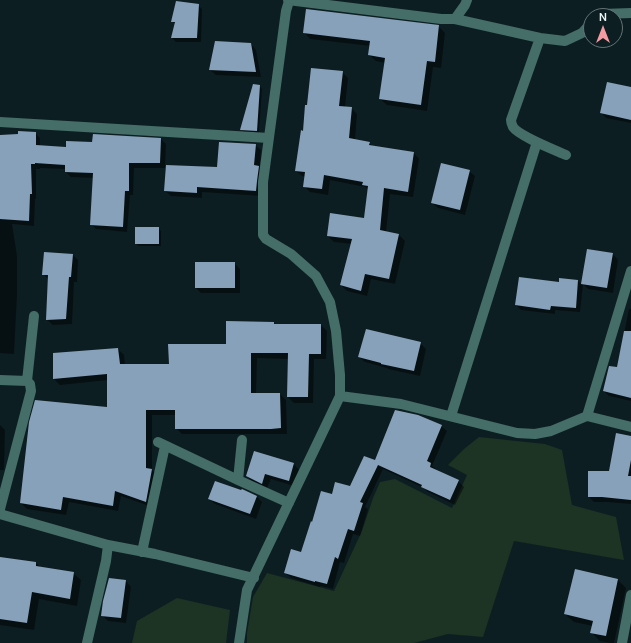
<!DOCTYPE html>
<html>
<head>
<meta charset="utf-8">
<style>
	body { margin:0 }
	#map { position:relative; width:631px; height:643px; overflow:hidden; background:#0d1e22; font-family:Manrope,sans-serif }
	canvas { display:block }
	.north { position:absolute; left:583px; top:8px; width:40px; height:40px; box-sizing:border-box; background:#0d1e22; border:1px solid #657477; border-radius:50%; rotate:0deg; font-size:11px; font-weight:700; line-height:16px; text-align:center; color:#eaf5f7 }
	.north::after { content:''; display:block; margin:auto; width:14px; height:18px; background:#f49aa3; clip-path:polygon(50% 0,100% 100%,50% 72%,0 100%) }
</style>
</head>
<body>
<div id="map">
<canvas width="631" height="643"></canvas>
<div class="north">N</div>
</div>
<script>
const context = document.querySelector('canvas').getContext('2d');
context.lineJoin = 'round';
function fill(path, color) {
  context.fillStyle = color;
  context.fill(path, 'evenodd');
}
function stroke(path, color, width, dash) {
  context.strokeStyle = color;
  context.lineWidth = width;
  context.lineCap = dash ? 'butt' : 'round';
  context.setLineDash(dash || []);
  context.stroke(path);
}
const green = new Path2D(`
	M479,437L545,444L562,450L572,505L616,517L624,560L514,541L483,637L448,634L414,643H247V633L253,597L267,573L334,591L362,531L373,498L380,482L395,479L452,508L467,475L448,465L464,449Z
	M177,598L230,610L226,643H132L137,621Z`);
const shadow = new Path2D(`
	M198,5L202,9L201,42H176L172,38L175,24L172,21Z
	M438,26L445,33L441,68L433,67L427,111L387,105L380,99L385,63L376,61L369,55L371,46L310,39L304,32Z
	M251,44L256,50L261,77L216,75L210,70Z
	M342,72L348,78L345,107L351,108L357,114L355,140L369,143L373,147L414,153L419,159L413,197L390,194L386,232L399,235L405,241L395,284L371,279L367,296L347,291L341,285L352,244L334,242L328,236L364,219L369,190L365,187L330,180L328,195L310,192L304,186L306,177L302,176L296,171L308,106Z
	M260,86L262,89L259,133L244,132L241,129Z
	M631,88V123L606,118L601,112Z
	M35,133L40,138V146L67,148L93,143L161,139L166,144L165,168H134L133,195H130L127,232L96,229L91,224L94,178L71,177L66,172V169L40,168V169H36V199H35L34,226L12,224L17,256V295L14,354L0,353V136Z
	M255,145L261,150L260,168L264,172L262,196L202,192V198L171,196L165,191L218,168Z
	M469,171L475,176L465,215L438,208L432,203Z
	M158,228L161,231V246H139L136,244Z
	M588,250L613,254L618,260L613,293L588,289L583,284L580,312L555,310V314L521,310L516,305L560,284V279L578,281L582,285Z
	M73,255L78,260L77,282H74L72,324L53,325L47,320L49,280L43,274Z
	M234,263L240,269V293H201L196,288Z
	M629,309H631V401L609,396L604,391L617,368Z
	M274,323L276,325H321L327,331L326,359H314L313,403H294L288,397L289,359L257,358L256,394H280L286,400L287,434H182L176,428V415H152V470L158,476L152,507L121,496L118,511L69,502L66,515L27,509L21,503L108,408V380L60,385L54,379V354L118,349L124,355L125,365H170L227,345Z
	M420,343L426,349L420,376L388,369L387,368L365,362L359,357Z
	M0,425L5,430L4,470H0Z
	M441,426L447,431L432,466L436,469V471L458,481L464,487L455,505L428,492L422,487L383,469L365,507L368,509L360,536L353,534L344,563L340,562L333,589L321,586L320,587L291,578L285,573L302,553L333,495L350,487L375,461Z
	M631,437V504L607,502H594L589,497L610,472Z
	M254,452L294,464L299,470L294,486L271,479L267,488L252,482L247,476Z
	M257,497L262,502L256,519L215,504L209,499Z
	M0,558L36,563L40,567L73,573L81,580L77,606L39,599L34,630L0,625Z
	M618,580L626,588L614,643H610L600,641L591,632L593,626L574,622L565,614Z
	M126,581L131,587L126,623L108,621L103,616Z`);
const building = new Path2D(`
	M176,1L199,4L197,38H171L175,22H171Z
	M306,9L439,25L435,62L427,61L421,105L379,99L385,58L368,55L370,41L303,33Z
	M215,41L251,43L256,72L209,70Z
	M311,68L343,71L339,106L352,107L349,138L370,142L369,145L414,152L408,192L384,188L380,230L399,234L389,279L365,274L361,291L340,285L352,239L327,236L330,213L364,218L368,186L362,185L363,182L324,175L322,189L303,187L305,172L295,171L301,130L303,131L305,105H307Z
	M607,82L631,87V120L600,113Z
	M253,84L260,85L257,131L240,130Z
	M18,131L36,132V145L66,147V141L92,142L93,134L161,138L160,163H129V191H125L123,227L90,225L93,173L65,172V165L35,163V164H31L32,194H30L29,221L0,219V135L18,134Z
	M219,142L256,144L254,165L259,166L257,181L256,191L197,187V193L164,191L166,165L217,167Z
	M441,163L470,170L460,210L431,203Z
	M135,227H159V244H135Z
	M587,249L613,253L607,288L581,284Z
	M44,252L73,254L71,277H69L66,319L46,320L48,275H42Z
	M195,262H235V288H195Z
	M519,277L559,282V278L578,280L576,308L551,306L550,310L515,305Z
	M226,321L274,322V324H321V354H309L308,397H287L288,353H251V393H280L281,428L271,429H175V410H146V468L152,469L146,502L115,491L113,506L63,497L61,510L20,503L29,422L35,400L107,407V374L53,379V353L118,348L120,364H169L168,344H226Z
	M366,329L421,342L414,371L381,364V363L358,357Z
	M624,331H631V398L603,391L609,366L617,367Z
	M395,410L418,415L442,425L427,461L431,463L430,467L459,480L450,500L421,487L422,485L378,465L360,502L363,503L354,531L348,529L338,559L335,557L327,584L315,581V582L284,573L291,549L301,552L311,521L312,522L321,491L332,494L335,482L350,486L364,456L375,460Z
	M616,433L631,436V460L628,476H631V500L602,497H588V471H609Z
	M254,451L294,463L289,481L265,474L262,484L246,476Z
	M215,481L241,490L242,489L257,496L250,514L208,499Z
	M0,557L36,562V566L74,572L70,599L32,592L27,623L0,619Z
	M575,569L618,579L606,636L590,633L593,621L564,614Z
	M109,578L126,580L121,618L101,616L103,601Z`);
const minor = new Path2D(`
	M288,0L441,19H455L540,38L565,41L582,33L591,23
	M600,16L602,14L631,13
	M455,19L465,5L467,0
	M540,38L511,120C511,122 512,125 513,127C519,136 555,150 566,155
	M0,122L269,138
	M0,380L27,381L30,384L31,391L0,509
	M27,381L34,316
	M340,396L401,404L517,433L535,434L551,431L587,416L631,427
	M451,416L537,142
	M587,416L631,271
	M158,442L238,480L289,503
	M238,480L242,440
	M0,514L108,545
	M142,552L165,446
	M87,643L106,561L108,545L155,554L254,578
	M239,643L247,590L340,396V375L336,331L330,302L316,276L291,254L266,239L263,235V182L286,11L289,1
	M622,643L631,595`);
fill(green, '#1d3323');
fill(shadow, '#0007');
fill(building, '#87a1ba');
stroke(minor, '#446e67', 10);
</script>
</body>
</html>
